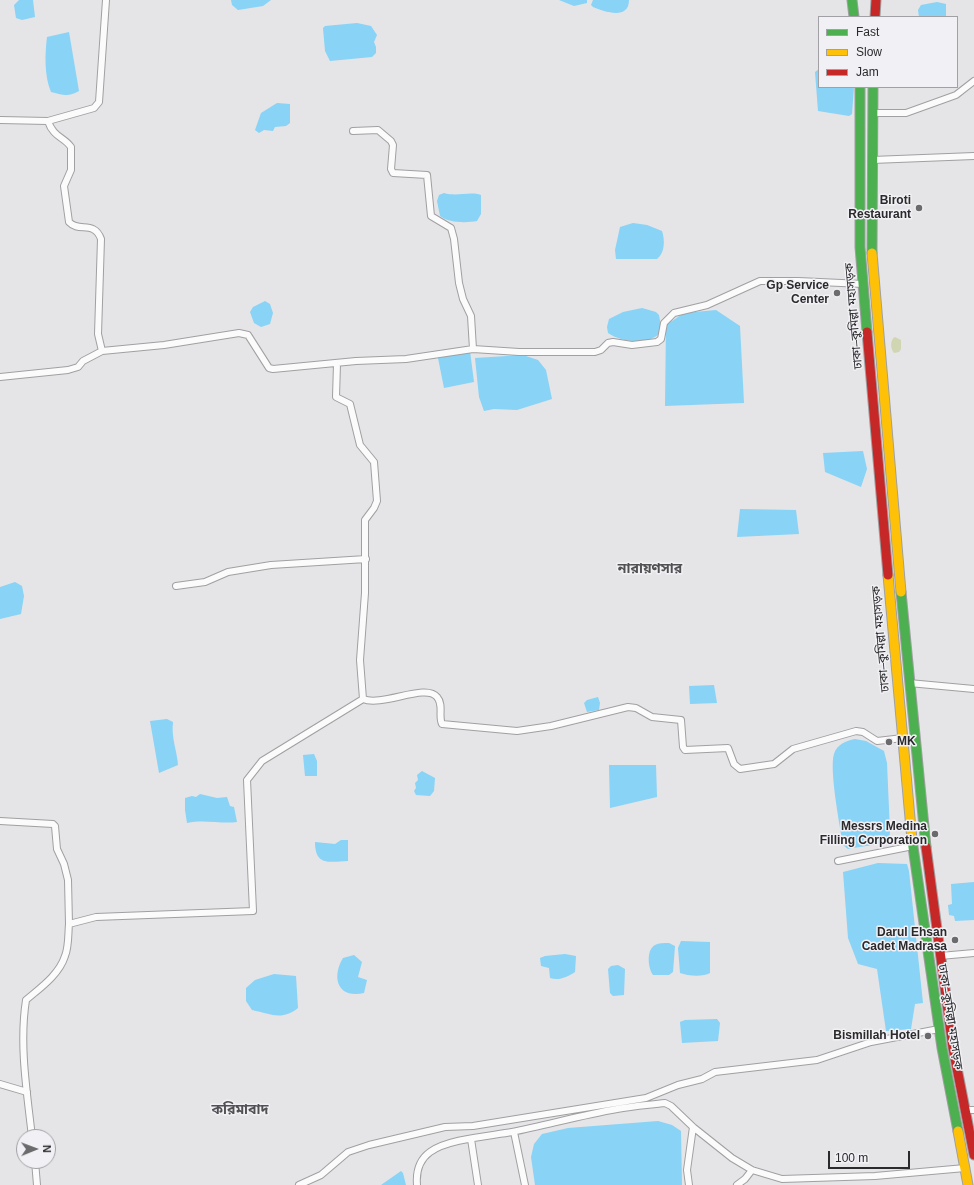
<!DOCTYPE html>
<html>
<head>
<meta charset="utf-8">
<style>
	body { margin:0 }
	#map { position:relative; width:974px; height:1185px; overflow:hidden; background:#e5e4e7; font-family:Arial,sans-serif }
	canvas { display:block }
	.legend { position:absolute; left:818px; top:16px; width:140px; height:72px; box-sizing:border-box; background:#f1f1f5; border:1px solid #a1a1a5; margin:0; padding:5px 7px; list-style:none; font-size:12px; color:#2a2a2c }
	.legend li { display:flex; align-items:center; gap:8px; height:20px }
	.legend b { width:20px; border:1px solid #a1a1a5 }
	.north { position:absolute; left:16px; top:1129px; width:40px; height:40px; box-sizing:border-box; background:#f1f1f5; border:1px solid #a1a1a5; border-radius:50%; rotate:89deg; font-size:11px; font-weight:700; line-height:16px; text-align:center; color:#2a2a2c }
	.north::after { content:''; display:block; margin:auto; width:14px; height:18px; background:#6b6b6d; clip-path:polygon(50% 0,100% 100%,50% 72%,0 100%) }
	.scale { position:absolute; left:828px; top:1151px; width:82px; height:18px; box-sizing:border-box; border:2px solid #2a2a2c; border-top:0; padding-left:5px; font-size:12px; line-height:14px; white-space:nowrap; color:#2a2a2c; -webkit-text-stroke:3px #f1f1f5; paint-order:stroke }
</style>
</head>
<body>
<div id="map">
<canvas width="974" height="1185"></canvas>
<ul class="legend">
<li><b style="height:5px;background:#4caf50"></b>Fast</li>
<li><b style="height:5px;background:#ffc107"></b>Slow</li>
<li><b style="height:5px;background:#c62828"></b>Jam</li>
</ul>
<div class="north">N</div>
<div class="scale">100 m</div>
</div>
<script>
const context = document.querySelector('canvas').getContext('2d');
context.lineJoin = 'round';
function fill(path, color) {
  context.fillStyle = color;
  context.fill(path, 'evenodd');
}
function stroke(path, color, width, dash) {
  context.strokeStyle = color;
  context.lineWidth = width;
  context.lineCap = dash ? 'butt' : 'round';
  context.setLineDash(dash || []);
  context.stroke(path);
}
function write(font, color, halo, rows, align = 'center') {
  context.font = font + ' Arial,"Noto Sans Bengali",sans-serif';
  context.lineWidth = 3;
  context.setLineDash([]);
  context.textBaseline = 'middle';
  context.strokeStyle = halo;
  context.fillStyle = color;
  for (const [text, x, y, turn = 0] of rows) {
    context.save();
    context.translate(x, y);
    context.rotate((+turn || 0) * Math.PI / 180);
    context.textAlign = isNaN(turn) ? turn : align;
    if (halo) context.strokeText(text, 0, 0);
    context.fillText(text, 0, 0);
    context.restore();
  }
}
const green = new Path2D(`
	M895,337L901,340V349L899,352L894,353C890,348 890,340 895,337Z`);
const water = new Path2D(`
	M19,0H33L35,17L22,20L16,18L14,5Z
	M231,0H271L263,6L238,10L232,5Z
	M559,0H587V3L574,6Z
	M593,0H629C629,20 605,12 593,7L591,5Z
	M937,2L946,4V17H919L918,10L921,5Z
	M357,23L371,26L377,35L374,42L376,47V53L372,57L330,61L325,51L323,28L325,26Z
	M69,32L79,91C69,97 62,95 51,92C44,75 45,54 47,37Z
	M819,69V87H854L852,114L849,116L818,111L815,72Z
	M277,103L290,104V123L286,126L275,127L273,131L264,130L259,133L255,130L261,113Z
	M444,193C457,197 470,191 481,195V214L477,221C466,223 449,223 440,216L437,201L439,195Z
	M633,223L647,225L662,231C665,240 665,253 657,259H616L615,250L620,227Z
	M265,301L270,304L273,313L270,324L261,327L254,323L250,312L253,307Z
	M642,308L656,312L659,315L661,326L658,335C645,345 621,342 608,333L607,327L609,319L623,312Z
	M716,310L740,326L744,403L665,406L666,325L684,313Z
	M470,351L474,382L444,388L438,358Z
	M523,355L538,360L546,370L552,399L517,410L494,409L484,411L479,397L475,358Z
	M863,451L867,469L861,487L825,472L823,453Z
	M740,509L796,510L799,534L737,537Z
	M15,582L22,586L24,596L21,614L0,619V587Z
	M714,685L717,703L690,704L689,686Z
	M598,697L600,703L599,710L587,712L584,703L587,700Z
	M167,719L173,722C171,738 177,750 178,765L159,773L150,721Z
	M855,739L866,741L884,751L887,763L890,832L889,840C876,846 861,846 848,849L843,845C840,827 829,769 834,754C837,744 846,741 855,739Z
	M314,754L317,761V776H305L303,755Z
	M609,765H656L657,797L610,808Z
	M422,771L435,778L434,791L430,796L416,795L414,791L416,788L415,783L418,780L417,775Z
	M200,794L217,798L227,797L230,806L234,807L237,822C220,824 204,819 187,823L185,810V798L192,796L196,797Z
	M341,840H348V861C329,862 315,866 315,842L335,844Z
	M878,863L907,864L909,871L923,1003L915,1004L911,1029L886,1031L877,969L858,964L848,938L843,872Z
	M974,882V920L955,921L954,916L949,915L948,905L952,904L951,884Z
	M681,941L710,942V973C703,977 688,976 680,973L678,948Z
	M669,943L675,946L673,972L669,975H653C648,968 646,950 655,945C659,943 664,943 669,943Z
	M565,954L576,956L575,972C567,977 559,981 550,978L549,968L541,966L540,958L545,956Z
	M354,955L362,962L358,977L367,980L364,993C338,999 331,978 343,958Z
	M618,965L625,969L624,995L613,996L610,993L608,969L611,966Z
	M274,974L296,976L298,1008C282,1021 271,1014 252,1010L246,1001V988L255,980Z
	M717,1019L720,1023L718,1041L682,1043L680,1022L685,1020Z
	M658,1121L672,1125L681,1131L682,1185H535L531,1157L534,1144L542,1134L568,1128Z
	M401,1171L403,1173L406,1185H381Z`);
const street = new Path2D(`
	M872,113H906L956,95L974,81
	M0,120L48,121L94,108L99,102L106,0
	M48,121C53,137 64,137 71,147V170L64,186L69,222C79,233 94,220 101,239L98,334L102,351
	M353,131L378,130L391,141L393,145L391,169L393,173L427,175L431,216L451,228L454,239L459,283L463,299L471,316L473,349
	M872,160L974,156
	M337,364L336,397L350,404L360,445L374,462L377,501L374,508L365,520V593L360,660L363,699
	M0,377L68,370L78,367L83,361L102,351L164,345L239,333L248,335L269,368L273,369L356,361L406,359L473,349L519,352H595L601,350L608,343L613,342L632,345L657,342L661,339L664,323L674,313L707,305L760,281H798L863,284
	M176,586L205,582L228,572L271,565L366,559
	M909,683L974,689
	M363,699C382,707 426,683 437,697C444,705 438,716 442,724L517,731L551,726L628,707L636,708L652,717L681,720L683,747L685,750L728,748L734,764L740,769L774,764L793,749L856,731L863,732L877,741L903,738
	M0,821L53,824L55,826L57,849L64,864L68,880L69,924
	M838,861L913,846
	M940,956L974,953
	M0,1084L27,1092
	M965,1110H974
	M514,1132L525,1185
	M32,1137C27,1092 19,1045 26,1000C40,988 59,975 65,956C69,946 68,934 69,924L96,917L253,911L247,780L262,761L363,699
	M471,1139L478,1185
	M35,1161L37,1185
	M299,1185L321,1175L348,1152L369,1145L445,1127L473,1126L646,1098L678,1085L702,1079L715,1072L817,1060L871,1042L939,1029
	M417,1185C416,1173 419,1160 430,1152C447,1139 490,1136 512,1132C547,1125 582,1115 617,1109C633,1106 649,1105 665,1103L671,1106L693,1127L732,1158L752,1170L782,1179L875,1176L965,1168
	M689,1185L687,1170L693,1127
	M737,1185L745,1179L752,1170`);
const fast = new Path2D(`
	M852,0L854,17
	M860,87V247L867,332
	M872,253L873,87
	M901,592L926,847
	M912,840L942,1048L958,1131`);
const slow = new Path2D(`
	M872,253L901,592
	M888,575L912,840
	M958,1131L968,1185`);
const jam = new Path2D(`
	M875,17L876,0
	M867,332L888,575
	M926,847L953,1048L974,1155`);
const markers = [
	[919,208,4,"#6b6b6d"],
	[837,293,4,"#6b6b6d"],
	[889,742,4,"#6b6b6d"],
	[935,834,4,"#6b6b6d"],
	[955,940,4,"#6b6b6d"],
	[928,1036,4,"#6b6b6d"]
];
const poiNames = [
	["Biroti",911,201],
	["Restaurant",911,215],
	["Gp Service",829,286],
	["Center",829,300],
	["MK",897,742,"left"],
	["Messrs Medina",927,827],
	["Filling Corporation",927,841],
	["Darul Ehsan",947,933],
	["Cadet Madrasa",947,947],
	["Bismillah Hotel",920,1036]
];
const streetNames = [
	["ঢাকা–কুমিল্লা মহাসড়ক",854,316,-95],
	["ঢাকা–কুমিল্লা মহাসড়ক",881,639,-95],
	["ঢাকা–কুমিল্লা মহাসড়ক",950,1017,81]
];
const quarterNames = [
	["নারায়ণসার",650,569],
	["করিমাবাদ",240,1110]
];
fill(green, '#d1d6b2');
fill(water, '#88d3f6');
stroke(street, '#a0a0a2', 8);
stroke(fast, '#a0a0a2', 11);
stroke(slow, '#a0a0a2', 11);
stroke(jam, '#a0a0a2', 11);
stroke(street, '#fbfbfb', 6);
stroke(fast, '#4caf50', 9);
stroke(slow, '#ffc107', 9);
stroke(jam, '#c62828', 9);
for (const [x, y, r, color] of markers) {
  const dot = new Path2D();
  dot.arc(x, y, r, 0, 2 * Math.PI);
  context.fillStyle = color;
  context.fill(dot);
  stroke(dot, '#f1f1f5', 1.5);
}
write('bold 12px', '#2a2a2c', '#f1f1f5', poiNames, 'right');
write('12px', '#2a2a2c', '#f1f1f5', streetNames);
write('bold 14px', '#515154', '#f1f1f5', quarterNames);
</script>
</body>
</html>
